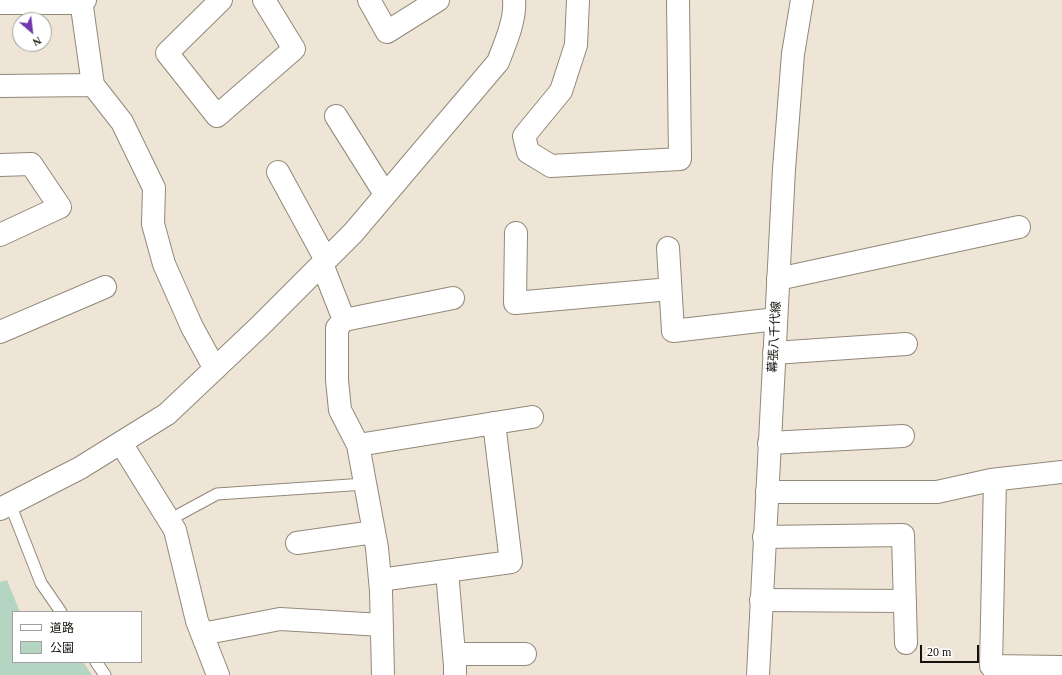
<!DOCTYPE html>
<html>
<head>
<meta charset="utf-8">
<style>
	body { margin:0 }
	#map { position:relative; width:1062px; height:675px; overflow:hidden; background:#efe5d6; font-family:"Times New Roman","Noto Sans JP",serif }
	canvas { display:block }
	.legend { position:absolute; left:12px; top:611px; width:130px; height:52px; box-sizing:border-box; background:#fff; border:1px solid #a1a09e; margin:0; padding:5px 7px; list-style:none; font-size:12px; color:#15110c }
	.legend li { display:flex; align-items:center; gap:8px; height:20px }
	.legend b { width:20px; border:1px solid #a1a09e }
	.north { position:absolute; left:12px; top:12px; width:40px; height:40px; box-sizing:border-box; background:#fff; border:1px solid #a1a09e; border-radius:50%; rotate:152deg; font-size:11px; font-weight:700; line-height:16px; text-align:center; color:#15110c }
	.north::after { content:''; display:block; margin:auto; width:14px; height:18px; background:#7138ae; clip-path:polygon(50% 0,100% 100%,50% 72%,0 100%) }
	.scale { position:absolute; left:920px; top:645px; width:59px; height:18px; box-sizing:border-box; border:2px solid #15110c; border-top:0; padding-left:5px; font-size:12px; line-height:14px; white-space:nowrap; color:#15110c; -webkit-text-stroke:3px #fff; paint-order:stroke }
</style>
</head>
<body>
<div id="map">
<canvas width="1062" height="675"></canvas>
<ul class="legend">
<li><b style="height:5px;background:#fff"></b>道路</li>
<li><b style="height:11px;background:#b3d5c1"></b>公園</li>
</ul>
<div class="north">N</div>
<div class="scale">20 m</div>
</div>
<script>
const context = document.querySelector('canvas').getContext('2d');
context.lineJoin = 'round';
function fill(path, color) {
  context.fillStyle = color;
  context.fill(path, 'evenodd');
}
function stroke(path, color, width, dash) {
  context.strokeStyle = color;
  context.lineWidth = width;
  context.lineCap = dash ? 'butt' : 'round';
  context.setLineDash(dash || []);
  context.stroke(path);
}
function write(font, color, halo, rows, align = 'center') {
  context.font = font + ' "Times New Roman","Noto Sans JP",serif';
  context.lineWidth = 3;
  context.setLineDash([]);
  context.textBaseline = 'middle';
  context.strokeStyle = halo;
  context.fillStyle = color;
  for (const [text, x, y, turn = 0] of rows) {
    context.save();
    context.translate(x, y);
    context.rotate((+turn || 0) * Math.PI / 180);
    context.textAlign = isNaN(turn) ? turn : align;
    if (halo) context.strokeText(text, 0, 0);
    context.fillText(text, 0, 0);
    context.restore();
  }
}
const green = new Path2D(`
	M7,580L20,612H13V662H83L92,675H0V582Z`);
const service = new Path2D(`
	M10,504L41,583L61,612
	M169,520L217,494L365,484
	M96,662L105,675`);
const minor = new Path2D(`
	M81,0L93,85
	M221,0L167,53L217,116L294,49L264,0
	M369,0L387,32L438,0
	M578,0L576,45L561,91L524,136L528,152L551,166L680,159L678,0
	M0,3H81L85,0
	M0,86L93,85L122,122L154,188L153,224L164,264L192,327L215,369
	M336,116L385,194
	M0,165L31,164L60,207L0,235
	M278,172L326,260
	M516,233L515,303L670,289
	M668,248L673,331L776,319
	M322,264L344,320L337,328V380L340,410L358,445L377,548L381,591L383,675
	M778,279L1019,227
	M344,320L453,298
	M0,332L105,287
	M774,353L906,344
	M121,443L175,530L197,621L218,675
	M769,443L903,436
	M358,445L532,417
	M995,480L991,666L1062,667
	M767,492H937L991,480L1062,472
	M0,509L80,468L167,414L260,326L353,233L498,62C505,44 516,19 514,0
	M764,537L903,535L906,643
	M297,543L374,532
	M447,571L455,666V675
	M380,580L511,562L494,423
	M761,600L905,601
	M202,634L280,619L382,625
	M454,654H525`);
const secondary = new Path2D(`
	M758,675L784,169L793,54L802,0`);
const streetNames = [
	["幕張八千代線",775,337,-87]
];
fill(green, '#b3d5c1');
stroke(service, '#92887a', 13);
stroke(minor, '#92887a', 24);
stroke(secondary, '#92887a', 24);
stroke(service, '#fff', 11);
stroke(minor, '#fff', 22);
stroke(secondary, '#fff', 22);
write('12px', '#15110c', '#fff', streetNames);
</script>
</body>
</html>
